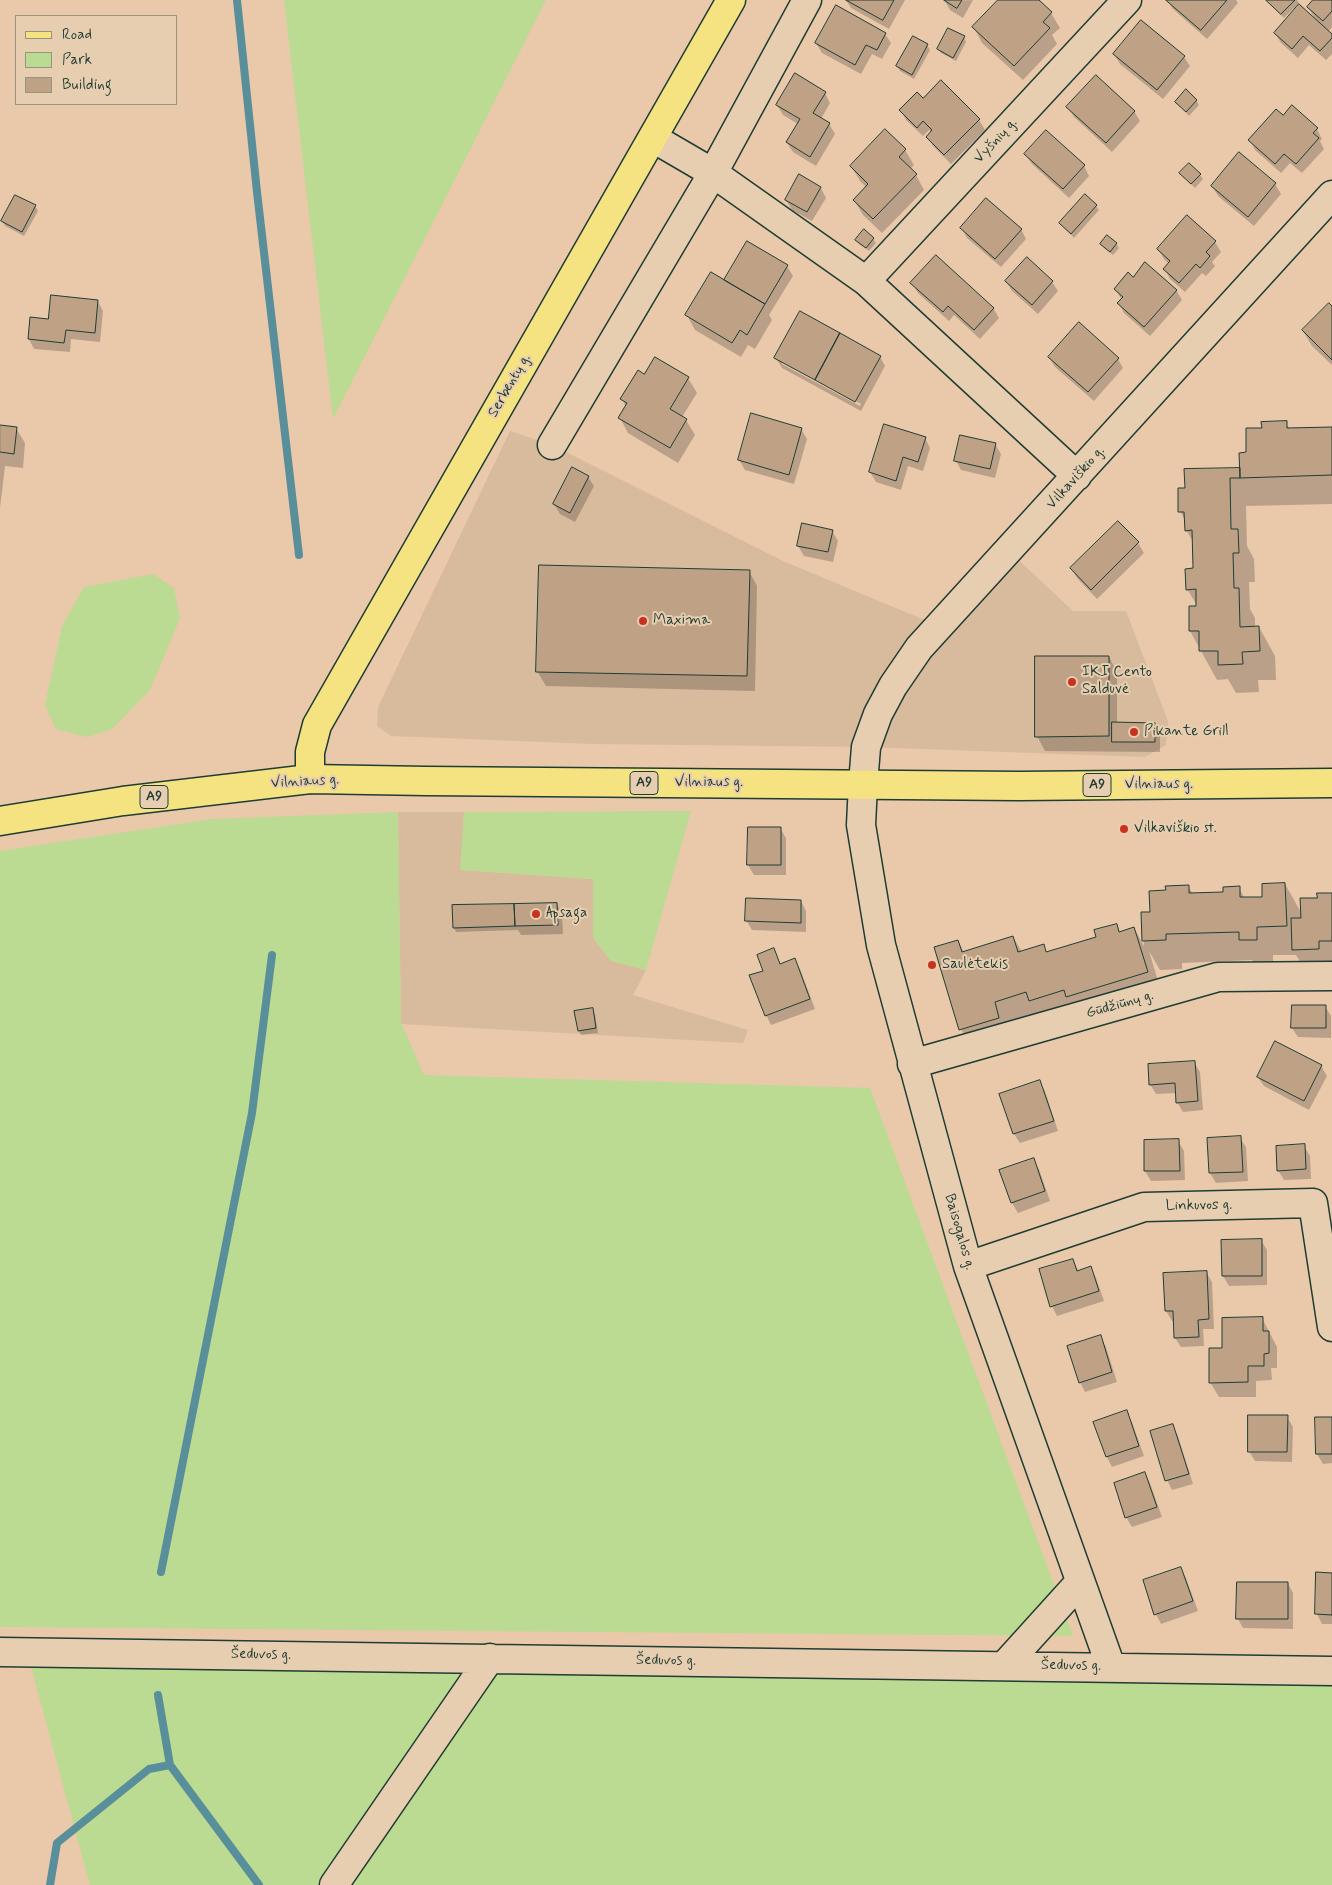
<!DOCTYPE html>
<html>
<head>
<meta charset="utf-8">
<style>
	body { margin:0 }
	#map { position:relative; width:1332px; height:1885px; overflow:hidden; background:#e9c9aa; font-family:Mynerve,sans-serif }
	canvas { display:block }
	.legend { position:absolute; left:15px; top:15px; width:162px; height:90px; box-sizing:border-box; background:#e8ceb0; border:1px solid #98947e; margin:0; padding:6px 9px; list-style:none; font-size:15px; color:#1f3d34 }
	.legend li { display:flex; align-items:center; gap:10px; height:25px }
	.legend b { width:25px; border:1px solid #98947e }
</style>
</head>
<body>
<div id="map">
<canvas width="1332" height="1885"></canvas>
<ul class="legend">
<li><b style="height:6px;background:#f5e382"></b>Road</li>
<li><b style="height:14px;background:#bbda92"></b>Park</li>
<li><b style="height:14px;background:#bfa285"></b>Building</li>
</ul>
</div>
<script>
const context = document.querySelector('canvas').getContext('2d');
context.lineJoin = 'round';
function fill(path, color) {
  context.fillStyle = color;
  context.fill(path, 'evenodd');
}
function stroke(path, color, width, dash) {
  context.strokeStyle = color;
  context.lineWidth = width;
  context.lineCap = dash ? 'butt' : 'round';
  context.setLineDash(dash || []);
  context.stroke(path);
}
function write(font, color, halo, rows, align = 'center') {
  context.font = font + ' Mynerve,sans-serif';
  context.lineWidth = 4;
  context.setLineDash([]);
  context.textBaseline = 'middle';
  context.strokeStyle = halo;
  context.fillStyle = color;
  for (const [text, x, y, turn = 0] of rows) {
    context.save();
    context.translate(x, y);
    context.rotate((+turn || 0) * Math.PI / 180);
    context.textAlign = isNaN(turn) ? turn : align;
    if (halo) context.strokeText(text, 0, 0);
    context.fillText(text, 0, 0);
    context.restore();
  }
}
const built = new Path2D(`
	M510,431L552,445L783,561L939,626L1009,551L1073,611H1126L1168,721L1166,745L1145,757L866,747L593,744L391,736L377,726L378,707Z
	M398,812H464L461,870L593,879V938L611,961L646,970L633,995L748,1030L743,1043L401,1024Z`);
const green = new Path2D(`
	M284,0H546L333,419Z
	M153,574L174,588L180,618L150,690L112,729L87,737L56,729L45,705L62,626L84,587Z
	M691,811L646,970L611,961L593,938V879L460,870L464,812Z
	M398,812L401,1023L424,1075L870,1088L1073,1636L0,1627V851L212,819Z
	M27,1652L1332,1671V1885H90Z`);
const shadow = new Path2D(`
	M846,0H905L889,29L851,8Z
	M973,0L963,18L950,10L945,1Z
	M999,0H1037L1051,13L1060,28L1052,35L1057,44L1023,80L982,43L974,28Z
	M1167,0H1236L1238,3L1207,39L1173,9Z
	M1266,0H1297L1299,3L1284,18Z
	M1315,0H1332V27L1328,32L1332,36V54L1326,60L1309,45L1298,58L1281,43L1275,33L1317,22L1308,7Z
	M1141,21L1184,57L1190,66L1163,99L1120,64L1114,54Z
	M885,34L891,43L882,59L872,54L861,74L822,53L816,43Z
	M964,37L966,42L956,61L941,53L938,49Z
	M927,45L930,50L914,79L900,71L897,66Z
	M825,93L830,103L821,119L829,124L835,134L816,166L793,152L787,143L798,124L783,115L777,105Z
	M923,100L979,120L985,130L951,164L933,146L928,137L932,133L929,130L923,136L906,120L901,110Z
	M1196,100L1199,105L1189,116L1176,102Z
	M1068,107L1134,111L1140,121L1112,152L1074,117Z
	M1283,117L1317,129L1322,139L1320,141L1324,149L1302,173L1290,163L1281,173L1255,150L1250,140Z
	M905,150L914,165L910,169L916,175L924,190L882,233L863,215L854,200L866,187L860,181L851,166Z
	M1239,154L1275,184L1281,194L1254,226L1218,196L1212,186Z
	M1026,155L1084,166L1089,176L1069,198L1032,164Z
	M1200,175L1203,179L1195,188L1184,177Z
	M821,188L826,198L812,221L792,210L786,200Z
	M35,206L38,211L24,236L5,226L2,221Z
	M1096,206L1099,210L1074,238L1060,223Z
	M1187,217L1215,242L1221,252L1212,262L1215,266L1206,276L1202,273L1185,292L1170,279L1165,269L1169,264L1164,259L1158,249Z
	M962,228L1021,229L1026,239L1001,267L967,238Z
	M873,239L876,243L869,251L859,244L857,240Z
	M1116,243L1119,248L1113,255L1104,248L1102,244Z
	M787,266L793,276L769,315L772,320L755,349L748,345L741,357L695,330L687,315Z
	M1133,278L1176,290L1182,300L1150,336L1124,313L1119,303L1122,300L1115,289Z
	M1006,281L1052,282L1058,291L1038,314L1012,291Z
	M912,283L993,308L999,318L980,339L954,315L949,321L918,293Z
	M98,302L103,311L100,342L71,339L70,352L34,349L29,339L49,320Z
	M1332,308V365L1312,346L1303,331Z
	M880,357L885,366L861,411L782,368L776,358ZM782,361L861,404L860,406L782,364Z
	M1049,357L1118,359L1123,368L1094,401L1055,367Z
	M655,358L688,378L697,393L682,417L686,420L695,435L678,463L628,433L620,418L626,407L622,399L645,376Z
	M1286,423L1290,429L1332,428V504L1246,506L1247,546L1254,559L1255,582H1249L1250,609L1255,618V627H1259L1275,656L1276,680H1258L1259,692L1236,693L1228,679L1217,680L1190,631L1198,607L1187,589L1194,570V543L1186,530V522L1180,511L1186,489L1241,469L1247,453L1263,429Z
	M0,427L16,428L25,443L23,468L5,466L0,508Z
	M801,429L807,439L794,484L745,470L739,460Z
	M925,438L930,448L923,471L908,466L901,490L876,482L870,472Z
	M995,444L1001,454L995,478L961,470L956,461Z
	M588,477L594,486L575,522L560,514L554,504Z
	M832,531L838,541L833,562L804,556L798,546Z
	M1138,543L1144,553L1097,599L1077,578L1071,568Z
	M749,571L757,586L755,691L546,686L537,671Z
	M1109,657L1117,672V724H1154L1160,734V752L1045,751L1037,736Z
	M749,828H780L786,838V875H754L748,865Z
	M1285,884L1302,914L1319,899L1332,894V978H1310L1296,955H1273V968L1257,969L1252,960L1182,963V969L1160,970L1149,951L1164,1001L977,1058L961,1029L958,941L964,952L1013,937L1022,952L1043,946L1047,953L1097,937L1116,925L1120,932L1134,928L1144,946L1143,913H1151L1167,891L1188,886L1193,894L1224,893L1239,888L1245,899L1263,898Z
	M801,901L806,911V932L752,930L746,920Z
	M557,904L562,914L563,934L521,935L518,930L456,932L454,927Z
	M774,950L781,965L795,960L800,969L815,1009L771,1025L766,1015L764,971Z
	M1325,1006L1331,1016V1038L1298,1037L1292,1028Z
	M592,1009L595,1014L598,1033L581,1035L579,1031Z
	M1194,1062L1200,1072L1203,1110L1183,1112L1177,1102V1093L1156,1094L1150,1084Z
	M1321,1066L1327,1076L1309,1110L1264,1086L1258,1077Z
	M1039,1082L1045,1091L1058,1131L1020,1143L1014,1134Z
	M1240,1138L1246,1147L1248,1181L1216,1183L1210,1173L1208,1139Z
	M1145,1141H1178L1184,1151L1185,1180L1151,1181L1145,1171Z
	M1304,1146L1310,1156L1311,1179L1284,1180L1278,1170Z
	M1033,1160L1039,1169L1050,1201L1018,1213L1012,1203L1001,1171Z
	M1261,1240L1267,1250V1285L1229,1286L1223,1276Z
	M1073,1260L1079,1272L1091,1268L1096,1278L1104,1301L1057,1316L1052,1306Z
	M1206,1272L1212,1282L1214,1329H1203L1204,1346L1181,1347L1175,1338L1174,1321H1172L1166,1311L1164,1274Z
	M1262,1318L1277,1347V1368H1271L1272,1380L1256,1381V1397H1219L1210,1382L1223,1349Z
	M1101,1337L1106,1347L1117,1382L1085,1392L1080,1382Z
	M1126,1412L1132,1422L1144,1456L1112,1467L1107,1457L1095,1423Z
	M1287,1417L1293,1427L1292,1462L1255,1461L1249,1451Z
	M1332,1418V1463L1323,1464L1317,1454Z
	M1173,1426L1178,1436L1193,1484L1172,1490L1167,1480Z
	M1145,1474L1150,1483L1162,1517L1132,1527L1126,1517Z
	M1181,1568L1186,1578L1198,1611L1161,1624L1156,1614Z
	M1332,1574V1624H1322L1317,1614Z
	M1288,1584L1293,1593V1629L1243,1628L1238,1619Z`);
const stream = new Path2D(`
	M237,0L257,192L299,555
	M161,1572L252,1113L272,955
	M158,1695L170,1765L259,1885
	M50,1885L57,1843L149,1769L170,1765`);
const building = new Path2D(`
	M846,0H894L883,20Z
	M944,0H962L957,8Z
	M998,0H1039L1052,12L1043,22L1050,28L1014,66L972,27Z
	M1166,0H1227L1201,30Z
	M1266,0H1295L1281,14Z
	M1313,0H1332V11L1323,21L1307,7Z
	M1299,4L1332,34V38L1320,51L1303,36L1292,49L1274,33Z
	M836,5L886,33L877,50L866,45L855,65L815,43Z
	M1141,20L1185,56L1157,90L1113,54Z
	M948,28L965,36L953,58L937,49Z
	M913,36L928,44L912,75L896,66Z
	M795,73L826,92L813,113L830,123L810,157L786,142L800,119L776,105Z
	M1096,75L1135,111L1106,143L1066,107Z
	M941,80L980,119L944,155L926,137L932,130L923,121L917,128L899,110L917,92L923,98Z
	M1186,89L1197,100L1186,112L1175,102Z
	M1292,105L1318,128L1313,133L1319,138L1296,164L1284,154L1275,164L1248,140L1276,109L1283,115Z
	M885,129L906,149L899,157L917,174L873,219L853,200L868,184L850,166Z
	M1046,130L1085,165L1063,189L1024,154Z
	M1239,152L1276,183L1248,217L1211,186Z
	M1189,163L1201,174L1191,184L1179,173Z
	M799,174L821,187L807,212L785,200Z
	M1085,194L1097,205L1071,234L1059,223Z
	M15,195L36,205L22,232L1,221Z
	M986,198L1022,229L995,259L960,228Z
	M1187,215L1216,241L1206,252L1210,256L1200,268L1196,264L1179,283L1163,269L1170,261L1157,249Z
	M864,229L874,238L866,248L855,240Z
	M1107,235L1117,243L1110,252L1100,244Z
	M747,241L788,265L765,304L724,280Z
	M936,255L994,308L974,330L948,306L943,312L910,283Z
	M1027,257L1053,281L1032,305L1005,281Z
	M1145,262L1177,290L1144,327L1117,303L1123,297L1114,289L1128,272L1133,277Z
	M711,272L765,304L747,335L740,330L732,343L685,315Z
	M51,295L98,300L95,333L66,330L64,343L28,339L30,317L48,319Z
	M1329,303L1332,306V360L1302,330Z
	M800,311L840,333L815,380L774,358Z
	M1079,322L1119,358L1088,392L1048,357Z
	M840,333L881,356L855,402L815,380Z
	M655,357L689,377L670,409L687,419L670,448L618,418L627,403L620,399L638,370L644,374Z
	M751,413L802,428L789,475L738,460Z
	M1287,421V428L1332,427V475L1240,478L1239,453L1246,452V428H1262L1261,422Z
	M884,424L926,437L918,462L903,457L896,481L869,472Z
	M0,425L17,427L14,454L0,452Z
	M960,435L996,443L990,469L954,461Z
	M572,467L589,476L570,513L553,504Z
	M1240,468V478H1230L1231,529H1238L1239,553H1233L1234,588H1239L1240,627L1259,626L1260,651L1242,652L1243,664L1218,665V651H1199V631H1189V606H1196V589L1186,590L1185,569L1193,568L1192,530L1185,531L1184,512H1178V488H1185L1184,469Z
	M1118,521L1139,542L1091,590L1070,568Z
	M802,523L833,530L828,552L797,546Z
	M539,565L750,570L747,676L536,672Z
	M1035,656H1109V736L1035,737Z
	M1112,722L1155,723V742H1112Z
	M748,827H781V865H747Z
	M1285,883L1287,926L1257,927V940H1239V932L1166,934V940L1142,941L1141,912H1150L1149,891L1166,890L1165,886L1189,885V893L1223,892V887L1240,886V897H1262V884Z
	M1317,893H1332V941H1319V949L1292,950L1291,918H1301L1300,898H1317Z
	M746,898L801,900V923L745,921Z
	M557,903L558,925L515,926L514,904Z
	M514,904L515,926L453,928L452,905Z
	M1117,924L1119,932L1134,927L1148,972L1066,997L1064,990L1029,1001L1026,992L995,1002L999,1018L959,1030L934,947L958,940L962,952L1013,936L1018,952L1044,944L1046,952L1096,937L1094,930Z
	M774,948L780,964L795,958L810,999L765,1016L749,975L763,971L757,955Z
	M1292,1005H1326V1028H1291Z
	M593,1008L596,1028L578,1031L574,1011Z
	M1275,1041L1322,1065L1304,1101L1257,1077Z
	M1195,1061L1198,1101L1176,1103L1175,1083L1149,1085L1148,1064Z
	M1040,1080L1054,1121L1013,1134L999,1094Z
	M1241,1136L1243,1172L1209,1173L1207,1138Z
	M1179,1139L1180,1171H1144V1140Z
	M1305,1144L1306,1169L1277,1171L1276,1146Z
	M1034,1158L1045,1191L1011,1203L999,1170Z
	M1262,1239V1276H1222L1221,1240Z
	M1073,1259L1077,1271L1091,1266L1099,1291L1050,1307L1039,1269Z
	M1207,1271L1209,1319L1198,1320L1199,1337L1174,1338L1173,1311H1165L1163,1273Z
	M1263,1317V1331H1269V1353L1264,1354V1366H1248V1382L1209,1383V1348H1222V1318Z
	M1101,1335L1112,1372L1079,1383L1067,1346Z
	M1127,1410L1139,1446L1106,1457L1093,1422Z
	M1248,1415H1288L1287,1452H1248Z
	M1315,1417H1332V1454H1316Z
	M1173,1424L1189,1474L1165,1481L1150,1431Z
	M1145,1472L1157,1507L1125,1518L1114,1483Z
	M1181,1567L1193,1601L1154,1615L1143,1580Z
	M1316,1572L1332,1573V1615L1315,1614Z
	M1237,1582H1288V1619H1236Z`);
const minor = new Path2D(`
	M653,138L713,173L866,281L1077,476
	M866,281L1127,0
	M552,445L713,173L807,0
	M912,1064L1218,977L1332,976
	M968,1266L1144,1207L1313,1203L1332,1327
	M0,1652L1332,1671
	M1004,1666L1080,1582
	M1111,1667L968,1266L881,945L861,825L863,784L866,747L878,714L893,686L919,648L1332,195
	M334,1885L490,1658`);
const primary = new Path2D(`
	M310,779V752L317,725L731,0`);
const trunk = new Path2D(`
	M0,821L123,801L310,779L426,781L1019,786L1332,783`);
const markers = [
	[643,621,5,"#c8321e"],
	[1072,682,5,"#c8321e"],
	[1134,732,5,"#c8321e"],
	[1124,829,5,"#c8321e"],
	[536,914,5,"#c8321e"],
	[932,965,5,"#c8321e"]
];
const shields = [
	[644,783,28],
	[1097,785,28],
	[154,797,28]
];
const shieldNames = [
	["A9",644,783],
	["A9",1097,785],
	["A9",154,797]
];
const streetNames = [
	["Vyšnių g.",996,141,-47],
	["Serbentų g.",510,386,-60],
	["Vilkaviškio g.",1076,478,-48],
	["Vilniaus g.",305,782,-3],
	["Vilniaus g.",709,783],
	["Vilniaus g.",1159,785],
	["Gūdžiūnų g.",1120,1005,-16],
	["Linkuvos g.",1199,1206,-1],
	["Baisogalos g.",959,1232,74],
	["Šeduvos g.",261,1655,1],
	["Šeduvos g.",666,1661,1],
	["Šeduvos g.",1071,1666,1]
];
const poiNames = [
	["Maxima",653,621],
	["IKI Cento",1082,673],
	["Salduvė",1082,690],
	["Pikante Grill",1144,732],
	["Vilkaviškio st.",1134,829],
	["Apsaga",546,914],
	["Saulėtekis",942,965]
];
fill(built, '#d8ba9d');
fill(green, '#bbda92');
fill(shadow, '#0003');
stroke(stream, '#598f9b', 8);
fill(building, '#bfa285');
stroke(building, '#1f3d34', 1);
stroke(minor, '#1f3d34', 31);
stroke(primary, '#1f3d34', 31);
stroke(trunk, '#1f3d34', 31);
stroke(minor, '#e8ceb0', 28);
stroke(primary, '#f5e382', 28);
stroke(trunk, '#f5e382', 28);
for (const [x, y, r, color] of markers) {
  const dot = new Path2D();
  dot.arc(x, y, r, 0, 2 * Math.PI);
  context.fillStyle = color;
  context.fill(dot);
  stroke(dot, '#e8ceb0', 2);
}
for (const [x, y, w] of shields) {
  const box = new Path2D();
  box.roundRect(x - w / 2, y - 11.5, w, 23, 4);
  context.fillStyle = '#e8ceb0';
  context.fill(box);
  stroke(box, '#1f3d34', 1);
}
write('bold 14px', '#1f3d34', null, shieldNames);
write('15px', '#1f3d34', '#e8ceb0', streetNames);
write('15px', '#1f3d34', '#e8ceb0', poiNames, 'left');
</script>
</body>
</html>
